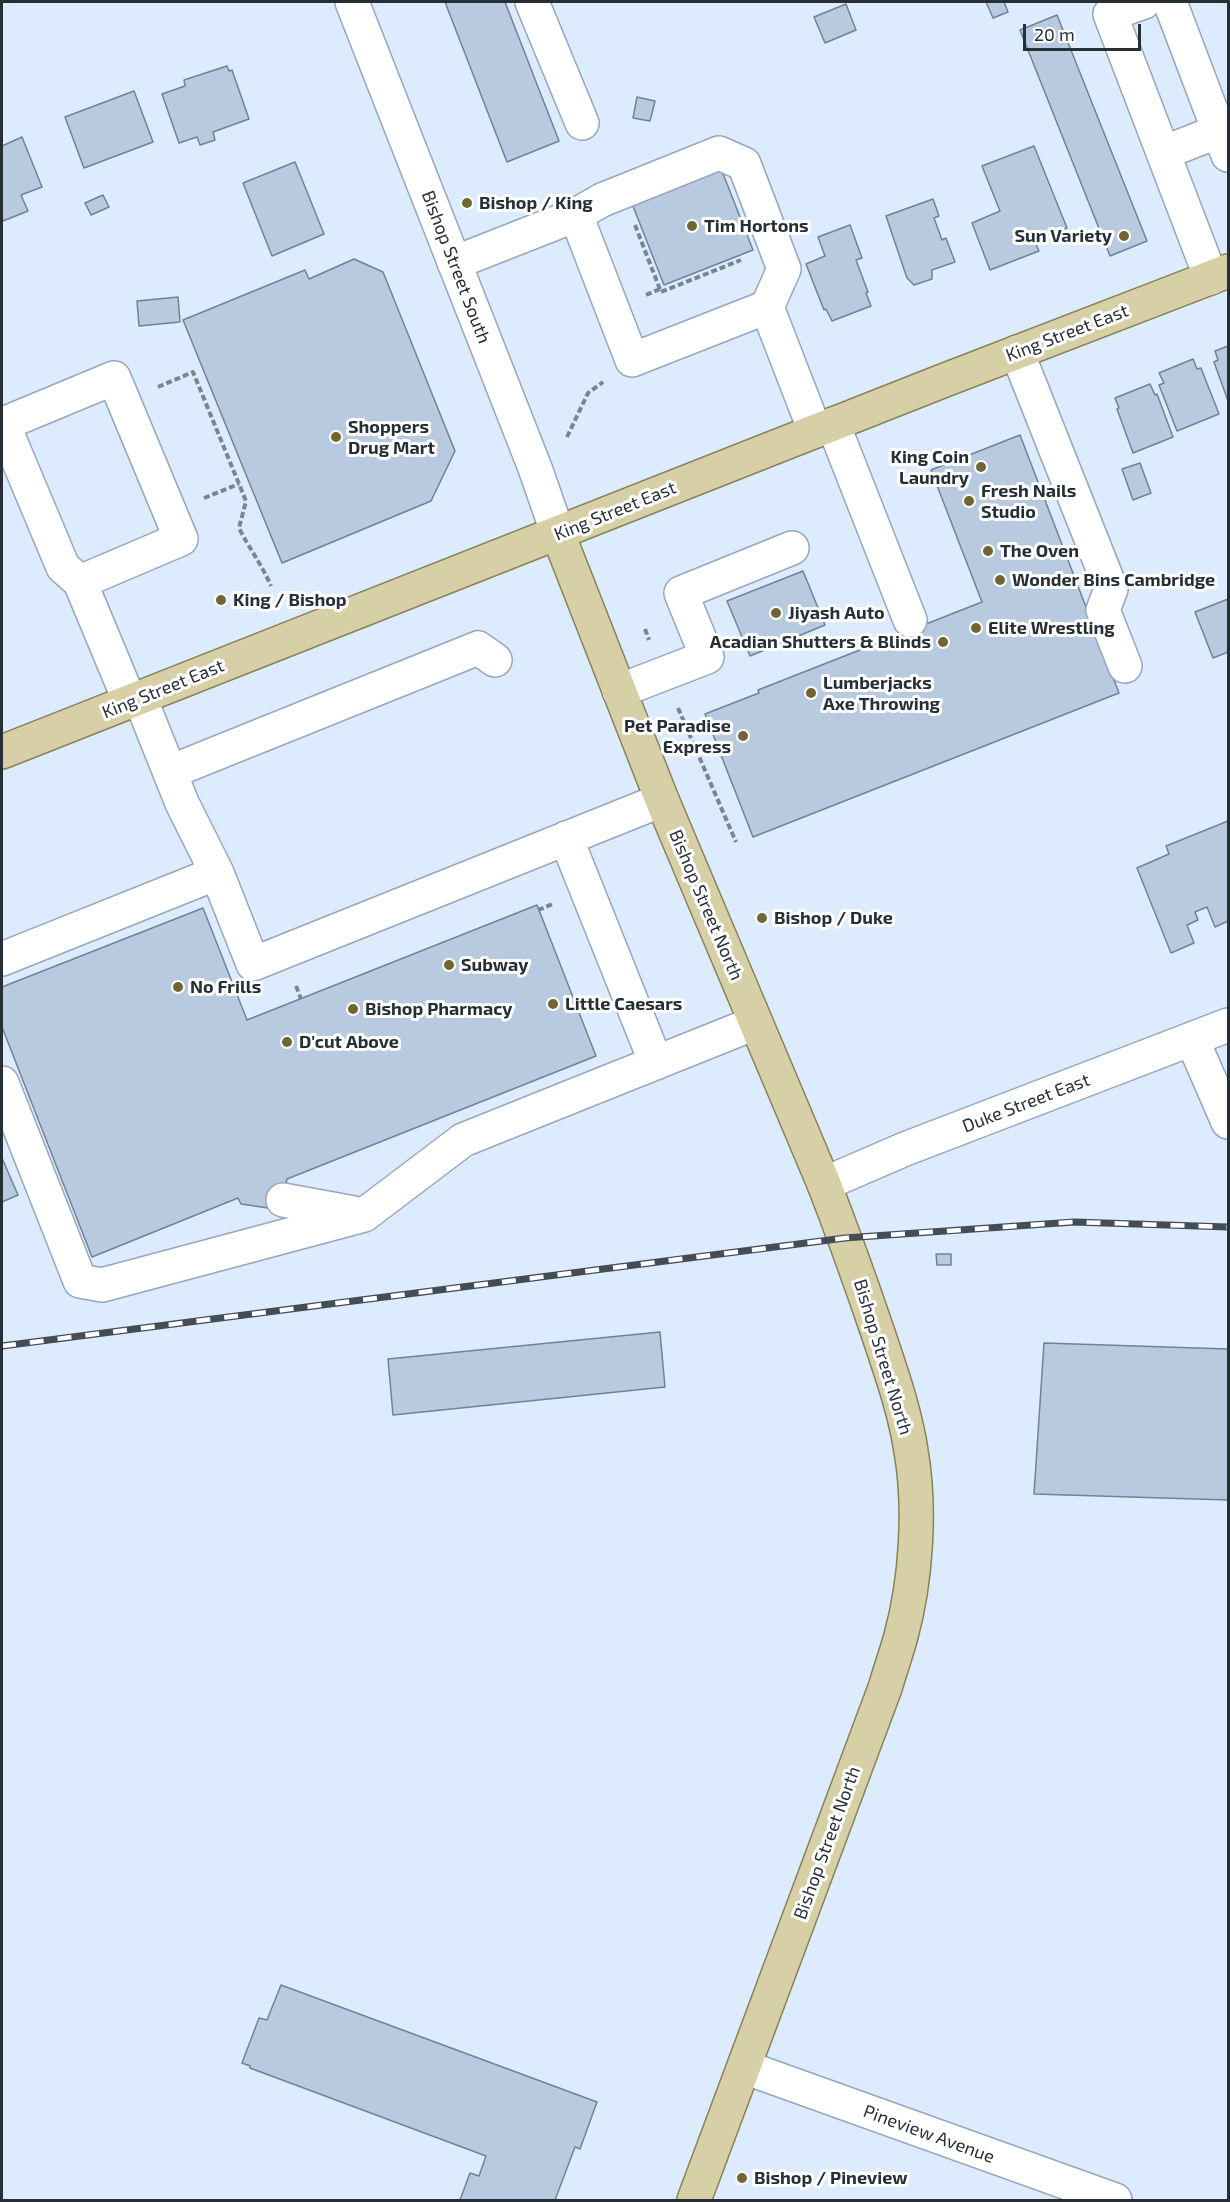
<!DOCTYPE html>
<html>
<head>
<meta charset="utf-8">
<style>
	body { margin:0 }
	#map { position:relative; width:1230px; height:2202px; overflow:hidden; background:#dcebfe; font-family:"Exo 2",sans-serif }
	canvas { display:block }
	.frame { position:absolute; inset:0; border:3px solid #262e36; pointer-events:none }
	.scale { position:absolute; left:1023px; top:24px; width:118px; height:27px; box-sizing:border-box; border:3px solid #262e36; border-top:0; padding-left:8px; font-size:18px; line-height:21px; white-space:nowrap; color:#262e36; -webkit-text-stroke:4px #fff; paint-order:stroke }
</style>
</head>
<body>
<div id="map">
<canvas width="1230" height="2202"></canvas>
<div class="frame"></div>
<div class="scale">20 m</div>
</div>
<script>
const context = document.querySelector('canvas').getContext('2d');
context.lineJoin = 'round';
function fill(path, color) {
  context.fillStyle = color;
  context.fill(path, 'evenodd');
}
function stroke(path, color, width, dash) {
  context.strokeStyle = color;
  context.lineWidth = width;
  context.lineCap = dash ? 'butt' : 'round';
  context.setLineDash(dash || []);
  context.stroke(path);
}
function write(font, color, halo, rows, align = 'center') {
  context.font = font + ' "Exo 2",sans-serif';
  context.lineWidth = 6;
  context.setLineDash([]);
  context.textBaseline = 'middle';
  context.strokeStyle = halo;
  context.fillStyle = color;
  for (const [text, x, y, turn = 0] of rows) {
    context.save();
    context.translate(x, y);
    context.rotate((+turn || 0) * Math.PI / 180);
    context.textAlign = isNaN(turn) ? turn : align;
    if (halo) context.strokeText(text, 0, 0);
    context.fillText(text, 0, 0);
    context.restore();
  }
}
const building = new Path2D(`
	M445,2H505L559,141L507,162Z
	M986,2H1004L1008,12L993,18Z
	M846,4L856,30L825,43L814,17Z
	M1057,15L1147,241L1110,256L1020,30Z
	M227,66L229,71L232,70L249,119L213,132L215,140L200,145L197,137L179,143L162,94L185,86L184,80Z
	M134,91L153,142L84,168L65,117Z
	M637,97L655,101L650,121L633,118Z
	M22,137L42,187L21,195L28,211L3,221L2,217V146Z
	M1034,146L1067,228L1034,240L1039,251L990,270L972,223L1000,211L982,166Z
	M295,162L324,234L272,256L243,183Z
	M720,166L753,250L664,285L631,201Z
	M103,195L109,207L91,215L85,203Z
	M933,199L939,216L934,218L942,240L946,238L955,262L932,270V279L914,285L907,278L886,216Z
	M850,225L862,258L856,260L868,292L866,293L871,306L832,321L826,309L824,310L806,264L825,256L818,237Z
	M354,259L383,272L455,451L431,501L282,563L183,320L305,270L309,279Z
	M178,297L180,322L139,326L137,301Z
	M1228,346V401L1214,362L1218,360L1215,351Z
	M1193,359L1197,369L1201,368L1219,414L1177,431L1159,385L1164,383L1159,373Z
	M1150,384L1155,395L1157,394L1173,437L1133,453L1117,409L1119,408L1115,398Z
	M1020,435L1119,693L753,837L705,714L759,693L758,690L982,602L931,470Z
	M1140,463L1151,493L1133,500L1122,469Z
	M803,571L825,625L750,656L727,601Z
	M1228,599V652L1213,658L1195,612Z
	M1228,821V921L1215,927L1207,907L1195,912L1198,920L1187,925L1194,943L1171,953L1137,868L1169,854L1166,846Z
	M537,905L596,1056L287,1179L281,1210L241,1204L238,1198L92,1257L2,1027V987L203,908L247,1020Z
	M2,1158L18,1195L2,1202Z
	M936,1254H951V1265H937Z
	M660,1332L665,1387L393,1415L388,1359Z
	M1044,1343L1228,1349V1500L1034,1494Z
	M281,1985L597,2102L580,2149L575,2147L555,2200H460L470,2173L479,2176L486,2156L250,2068V2066L242,2063L259,2018L267,2020Z`);
const path = new Path2D(`
	M635,225L661,292L741,260
	M646,295L660,289
	M158,387L193,372L246,501L239,528C249,548 262,565 271,586
	M567,437L588,393L603,382
	M204,498L239,484
	M645,629L649,640
	M678,708L736,842
	M538,910L553,904
	M296,986L301,999`);
const minor = new Path2D(`
	M352,2L535,468L558,534
	M532,2L582,123
	M1144,2L1110,14L1211,278
	M1170,2L1228,155
	M1163,153L1219,131
	M576,215L602,200L719,153L744,164L784,269L767,307
	M454,263L576,215L632,360L767,307L815,431
	M1017,352L1111,589L1103,610L1125,666
	M833,424L910,620
	M80,582L181,539L114,378L3,424L63,567L80,582L130,702
	M619,691L707,657L681,593L792,548
	M140,698L182,803L217,873L253,964L662,800
	M170,772L478,648L495,660
	M566,838L656,1063
	M2,959L217,873
	M1192,1039L1228,1122
	M2,1083L80,1281L102,1285L364,1215L463,1140L755,1023
	M824,1184L905,1149L1228,1025
	M283,1200L354,1213
	M744,2067L1115,2200`);
const major = new Path2D(`
	M558,534L662,800L824,1184C843,1233 861,1283 878,1333C891,1372 905,1411 911,1451C921,1508 916,1581 901,1636C896,1654 890,1671 885,1688L694,2200
	M2,752L945,380L1228,271`);
const rail = new Path2D(`
	M2,1346L845,1238L1074,1222L1228,1227`);
const markers = [
	[467,203,6,"#6f6632"],
	[692,226,6,"#6f6632"],
	[1124,236,6,"#6f6632"],
	[336,437,6,"#6f6632"],
	[981,467,6,"#6f6632"],
	[969,501,6,"#6f6632"],
	[988,551,6,"#6f6632"],
	[1000,580,6,"#6f6632"],
	[221,600,6,"#6f6632"],
	[776,613,6,"#6f6632"],
	[976,628,6,"#6f6632"],
	[943,642,6,"#6f6632"],
	[811,693,6,"#6f6632"],
	[743,736,6,"#6f6632"],
	[762,918,6,"#6f6632"],
	[449,965,6,"#6f6632"],
	[178,987,6,"#6f6632"],
	[553,1004,6,"#6f6632"],
	[353,1009,6,"#6f6632"],
	[287,1042,6,"#6f6632"],
	[742,2178,6,"#6f6632"]
];
const poiNames = [
	["Bishop / King",479,203],
	["Tim Hortons",704,226],
	["Sun Variety",1112,236,"right"],
	["Shoppers",348,427],
	["Drug Mart",348,448],
	["King Coin",969,457,"right"],
	["Laundry",969,478,"right"],
	["Fresh Nails",981,491],
	["Studio",981,512],
	["The Oven",1000,551],
	["Wonder Bins Cambridge",1012,580],
	["King / Bishop",233,600],
	["Jiyash Auto",788,613],
	["Elite Wrestling",988,628],
	["Acadian Shutters & Blinds",931,642,"right"],
	["Lumberjacks",823,683],
	["Axe Throwing",823,704],
	["Pet Paradise",731,726,"right"],
	["Express",731,747,"right"],
	["Bishop / Duke",774,918],
	["Subway",461,965],
	["No Frills",190,987],
	["Little Caesars",565,1004],
	["Bishop Pharmacy",365,1009],
	["D'cut Above",299,1042],
	["Bishop / Pineview",754,2178]
];
const streetNames = [
	["Bishop Street South",456,267,69],
	["King Street East",1067,333,-21],
	["King Street East",615,511,-22],
	["King Street East",163,689,-22],
	["Bishop Street North",706,905,67],
	["Duke Street East",1026,1103,-21],
	["Bishop Street North",883,1357,73],
	["Bishop Street North",827,1843,-70],
	["Pineview Avenue",929,2134,20]
];
fill(building, '#b7cae0');
stroke(building, '#718297', 1.5);
stroke(minor, '#95a7bd', 36);
stroke(major, '#888258', 36);
stroke(path, '#7a8592', 4, [6, 3]);
stroke(minor, '#fff', 33);
stroke(major, '#d7d0a6', 33);
stroke(rail, '#444d57', 7);
stroke(rail, '#fff', 4.5, [14]);
for (const [x, y, r, color] of markers) {
  const dot = new Path2D();
  dot.arc(x, y, r, 0, 2 * Math.PI);
  context.fillStyle = color;
  context.fill(dot);
  stroke(dot, '#fff', 2);
}
write('bold 18px', '#262e36', '#fff', poiNames, 'left');
write('18px', '#262e36', '#fff', streetNames);
</script>
</body>
</html>
